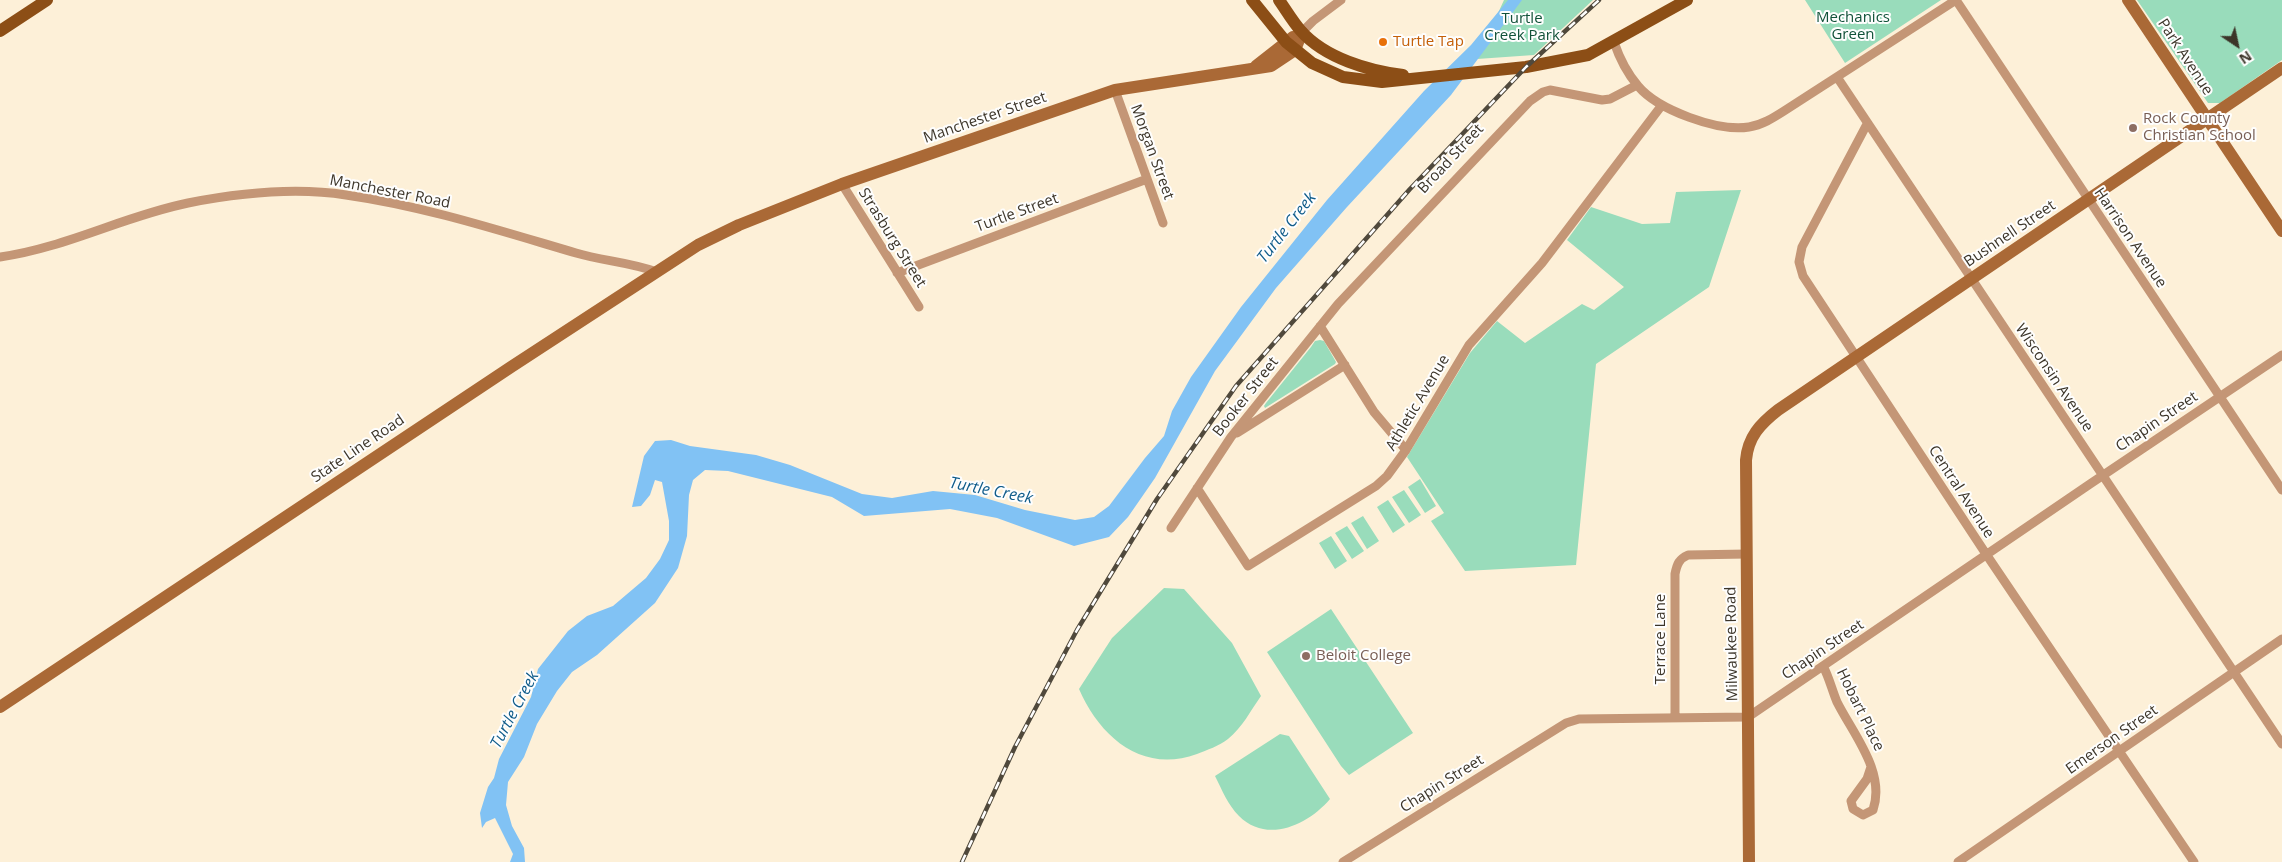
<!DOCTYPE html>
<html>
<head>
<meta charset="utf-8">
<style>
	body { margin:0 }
	#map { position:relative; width:2282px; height:862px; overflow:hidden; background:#fdf0d8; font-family:"Open Sans",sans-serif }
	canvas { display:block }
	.north { position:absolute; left:2212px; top:20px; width:50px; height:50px; -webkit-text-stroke:4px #fefefe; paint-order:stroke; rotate:146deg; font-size:14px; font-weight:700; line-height:20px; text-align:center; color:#3c3529 }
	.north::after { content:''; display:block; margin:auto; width:18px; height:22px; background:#3c3529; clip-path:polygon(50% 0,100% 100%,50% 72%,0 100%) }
</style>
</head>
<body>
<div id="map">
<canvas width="2282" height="862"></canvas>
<div class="north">N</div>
</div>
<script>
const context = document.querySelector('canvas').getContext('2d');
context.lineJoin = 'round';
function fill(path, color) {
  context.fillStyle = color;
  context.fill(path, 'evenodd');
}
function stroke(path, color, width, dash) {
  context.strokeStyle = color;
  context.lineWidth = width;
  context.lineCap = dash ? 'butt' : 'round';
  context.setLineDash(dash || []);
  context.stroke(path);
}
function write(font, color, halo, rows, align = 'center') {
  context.font = font + ' "Open Sans",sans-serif';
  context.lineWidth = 4;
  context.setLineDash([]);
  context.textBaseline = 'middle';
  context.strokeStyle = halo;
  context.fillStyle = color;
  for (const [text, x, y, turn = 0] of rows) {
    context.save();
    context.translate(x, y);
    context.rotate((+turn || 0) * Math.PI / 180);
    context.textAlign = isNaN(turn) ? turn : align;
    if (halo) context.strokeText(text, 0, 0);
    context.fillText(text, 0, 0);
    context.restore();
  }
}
const green = new Path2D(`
	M1504,0H1593L1534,55L1477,59Z
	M1805,0H1941L1845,63Z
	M2137,0H2282V60L2220,103H2208Z
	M1741,190L1709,287L1596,364L1576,565L1465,571L1431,521L1444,513L1407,457L1470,353L1497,321L1525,343L1582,304L1594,310L1624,287L1567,240L1591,207L1642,224L1670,223L1676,192Z
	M1320,340L1324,341L1336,362L1335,364L1265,408L1264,406L1266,403L1311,347L1315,341Z
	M1420,479L1436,506L1425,513L1408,487Z
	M1404,490L1421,515L1409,523L1392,497Z
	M1388,500L1405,525L1393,533L1377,507Z
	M1363,516L1379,541L1367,549L1351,523Z
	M1347,526L1364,551L1352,559L1335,533Z
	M1331,536L1347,561L1335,569L1319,543Z
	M1164,588L1184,589L1232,643L1261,696C1251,710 1242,728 1228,739C1219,746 1207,750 1197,754C1142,774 1100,737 1079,689L1112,638Z
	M1331,609L1413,733L1349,775L1341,766L1267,652Z
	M1280,734L1289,736L1330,799C1308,825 1267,844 1239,816C1228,805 1222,790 1215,776Z`);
const water = new Path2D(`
	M1508,0H1522L1451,95L1347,207L1276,288L1215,371L1155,478L1128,517L1109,537L1074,546L997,518L950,509L864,516L832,497L728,471L705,470L693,480L689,495L687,536L678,568L655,603L597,655L572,672L557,691L537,724L524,757L508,782L506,805L512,826L524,848L525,862H510L513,854L495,818L486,822L482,828L480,813L488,787L494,778L499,759L531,697L538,669L568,631L587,616L613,606L646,578L660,559L669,540V521L662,482L655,480L650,495L641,506L632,507L644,456L655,441L671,440L690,446L756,455L790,465L862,494L892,498L933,491L975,495L1025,510L1075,520L1094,517L1109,506L1145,458L1164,436L1172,411L1191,377L1241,307L1327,200L1424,91L1471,45Z`);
const street = new Path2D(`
	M1956,0L2282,490
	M1302,32L1313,21L1341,0
	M1614,42C1619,57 1627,73 1638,86C1658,110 1718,132 1749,127C1762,125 1773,118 1784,111L1956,0
	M1837,77L2282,744
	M1115,90L1163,223
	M1867,124L1802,247L1799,262L1803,276L1986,554L2194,862
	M842,184L919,307
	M0,257C65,248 124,216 188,203C239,193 295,187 346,195C424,206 501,231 576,253C603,261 630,262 657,272
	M897,273L1147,179
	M1320,326L1374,412L1406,450
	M1237,433L1345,365
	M1197,488L1248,566L1376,486L1387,476L1406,450L1469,345L1542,263L1662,105
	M1171,528L1231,437L1338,304L1530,101L1543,92L1550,90L1602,100L1610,99L1637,85
	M1823,666C1829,677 1832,690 1837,702C1853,734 1886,772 1873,810L1863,815L1853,809L1851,801L1867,779L1871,767
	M1675,717V574C1677,564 1679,559 1688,555L1747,554
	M1343,862L1566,723L1579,719L1748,717L2090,484L2282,355
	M1958,862L2282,639`);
const secondary = new Path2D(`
	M2128,0L2282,231
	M1256,66L1293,37
	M0,707L511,367L698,245L739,225L842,184L1115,90L1271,66L1295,50L1302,32
	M1749,862L1746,460C1748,437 1760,424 1778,410L2282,68`);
const primary = new Path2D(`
	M1252,0L1286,42L1312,63L1343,77L1382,82L1526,67L1588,55L1687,0
	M1279,0C1286,10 1293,22 1301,31C1325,58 1369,71 1403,75
	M0,31L47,0`);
const rail = new Path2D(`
	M962,862L1015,747L1077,630L1157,499L1236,386L1410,189L1526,67L1599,0`);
const markers = [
	[1383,42,5,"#e8710a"],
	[2133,128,5,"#8d6e63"],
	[1306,656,5,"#8d6e63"]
];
const parkNames = [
	["Mechanics",1853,18],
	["Green",1853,35],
	["Turtle",1522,19],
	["Creek Park",1522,36]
];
const foodNames = [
	["Turtle Tap",1393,42]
];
const streetNames = [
	["Park Avenue",2185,57,57],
	["Manchester Street",985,118,-19],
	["Morgan Street",1152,152,70],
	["Broad Street",1451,159,-47],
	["Manchester Road",390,192,11],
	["Turtle Street",1017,213,-20],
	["Bushnell Street",2010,234,-34],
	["Strasburg Street",892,238,58],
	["Harrison Avenue",2130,238,56],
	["Wisconsin Avenue",2054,378,56],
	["Booker Street",1246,397,-52],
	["Athletic Avenue",1418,403,-59],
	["Chapin Street",2157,422,-34],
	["State Line Road",358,449,-34],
	["Central Avenue",1961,492,57],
	["Terrace Lane",1661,639,-90],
	["Milwaukee Road",1732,644,-91],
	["Chapin Street",1823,650,-34],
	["Hobart Place",1860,710,64],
	["Emerson Street",2112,740,-35],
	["Chapin Street",1442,784,-32]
];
const educationNames = [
	["Rock County",2143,119],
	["Christian School",2143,136],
	["Beloit College",1316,656]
];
const waterNames = [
	["Turtle Creek",1287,228,-52],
	["Turtle Creek",991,491,11],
	["Turtle Creek",515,710,-62]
];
fill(green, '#99dcbb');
fill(water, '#81c2f4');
stroke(street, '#c49676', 9);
stroke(secondary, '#aa6936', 12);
stroke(primary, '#8c4e16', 12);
stroke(rail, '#50493c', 4.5);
stroke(rail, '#fefefe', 2.5, [8]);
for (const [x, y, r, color] of markers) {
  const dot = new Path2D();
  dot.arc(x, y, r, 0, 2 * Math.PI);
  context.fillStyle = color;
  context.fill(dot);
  stroke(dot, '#fefefe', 2);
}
write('15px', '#115239', '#fefefe', parkNames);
write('15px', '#c56008', '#fefefe', foodNames, 'left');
write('15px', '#3c3529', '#fefefe', streetNames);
write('15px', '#785e54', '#fefefe', educationNames, 'left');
write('italic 16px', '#105c8a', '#fefefe', waterNames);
</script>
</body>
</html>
